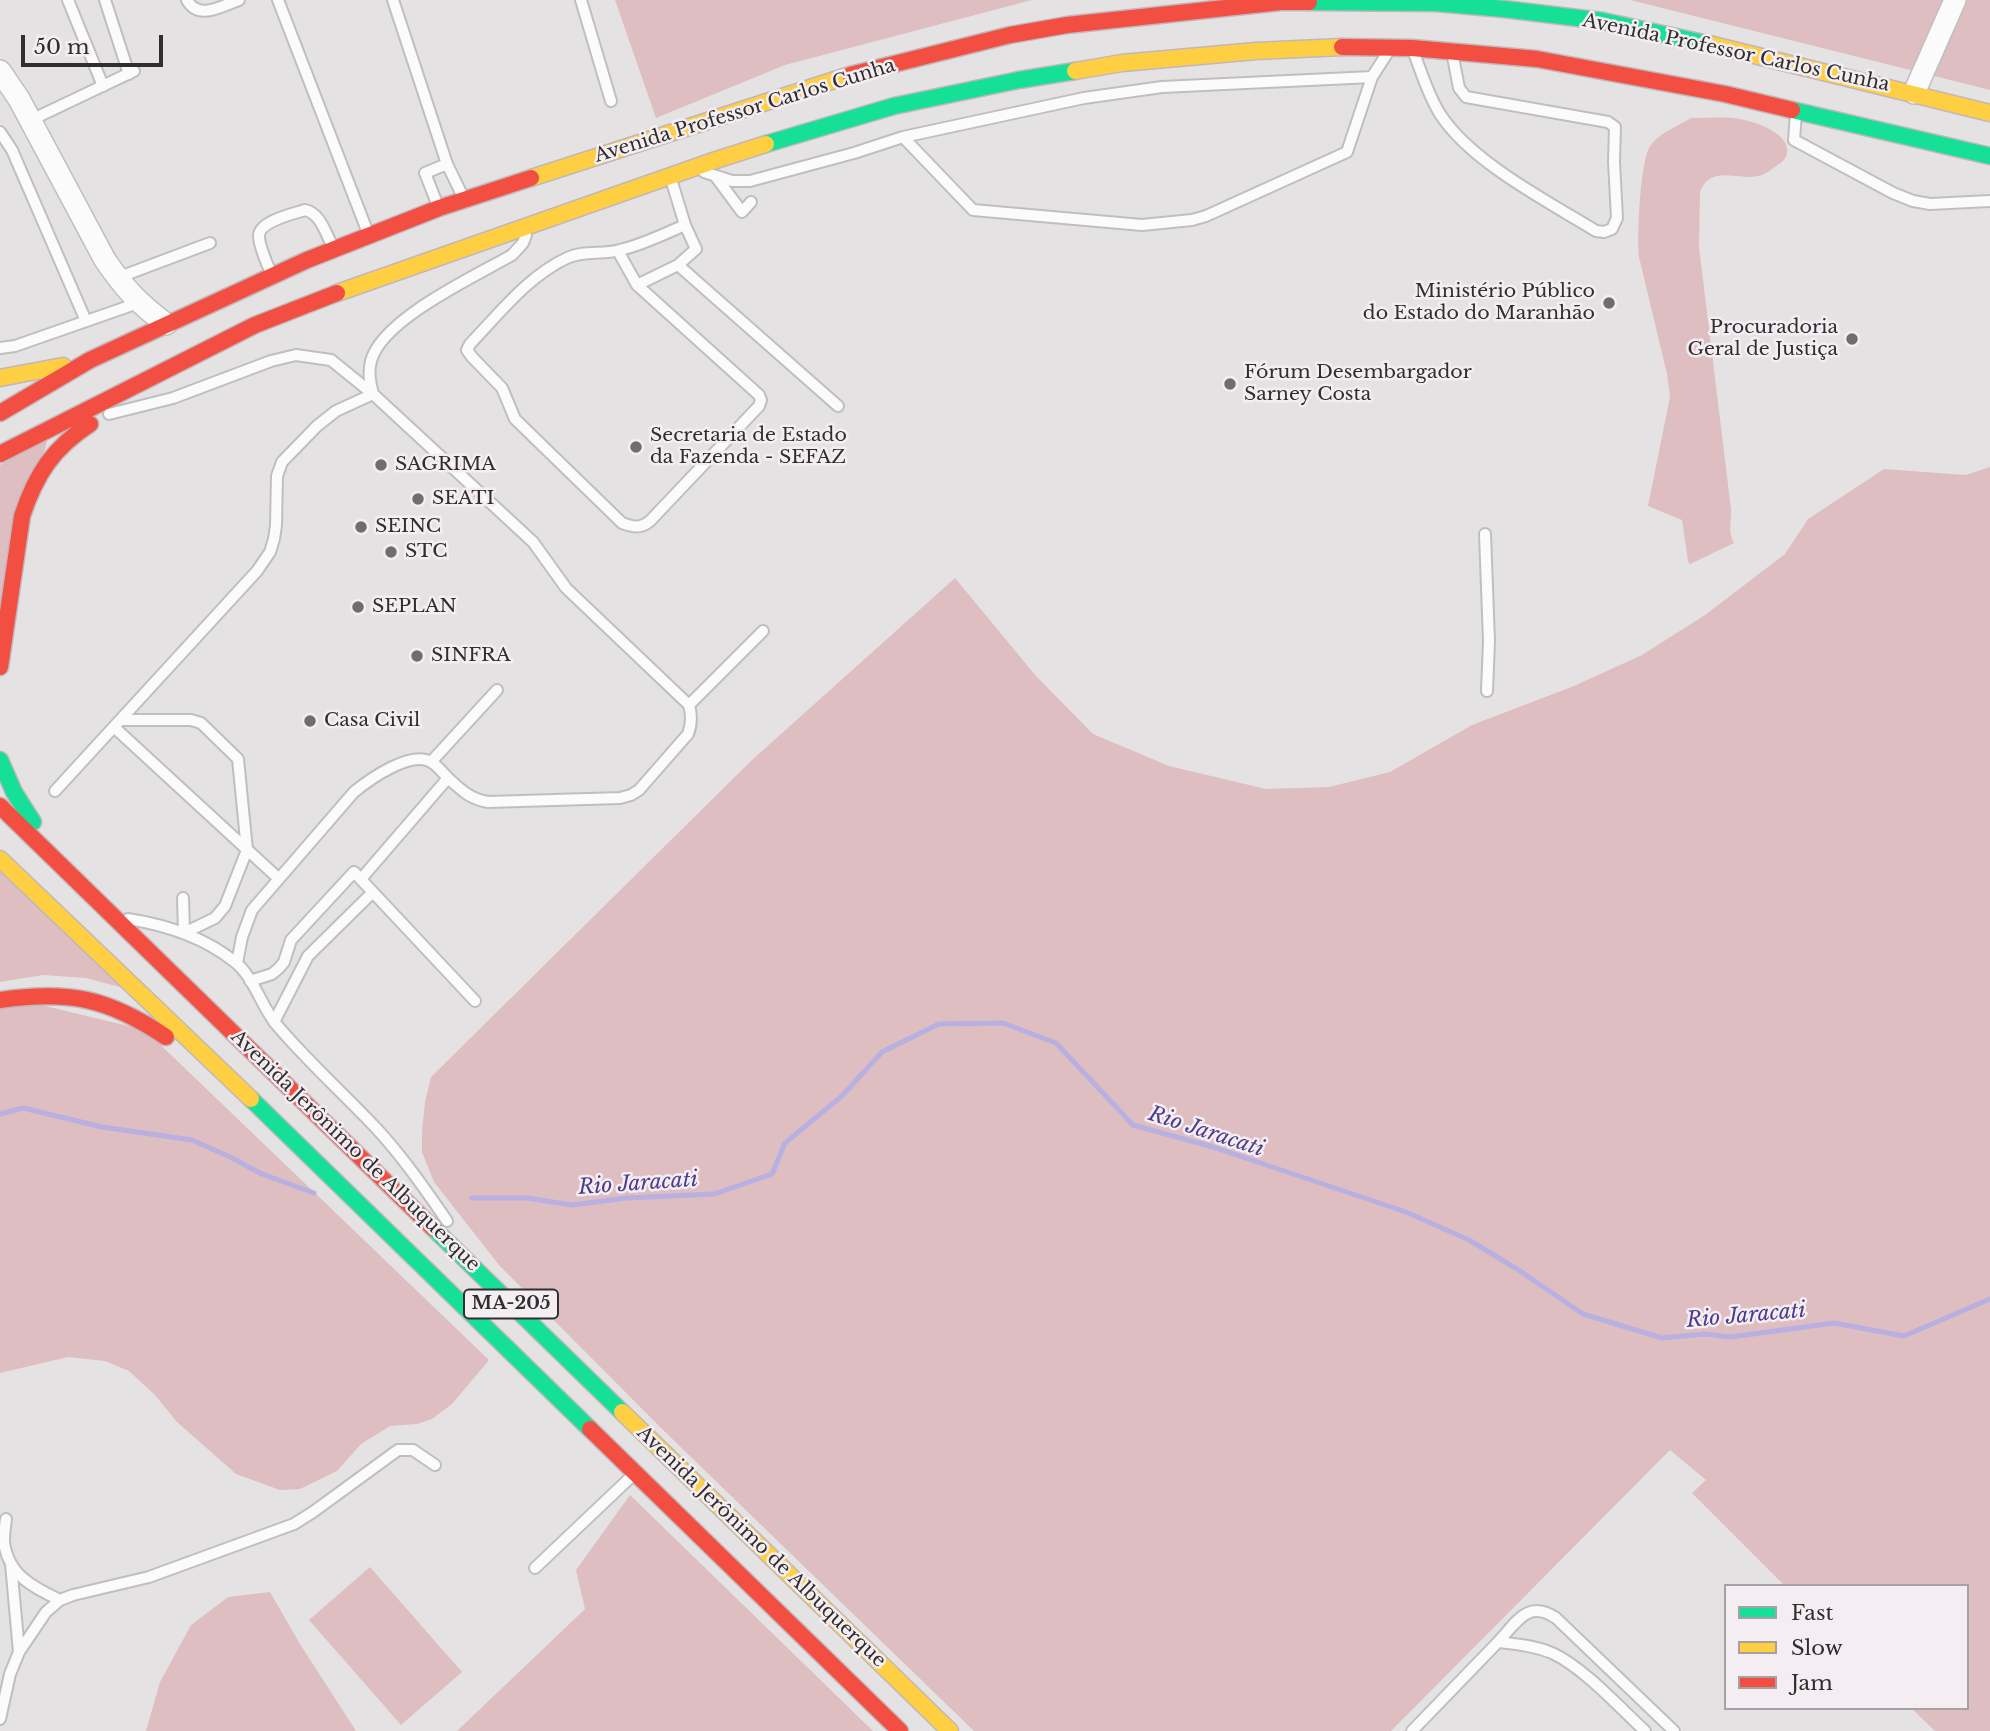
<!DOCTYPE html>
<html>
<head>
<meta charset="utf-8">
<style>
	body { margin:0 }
	#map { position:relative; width:1990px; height:1731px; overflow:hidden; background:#e5e2e4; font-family:"Libre Baskerville",serif }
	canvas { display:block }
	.legend { position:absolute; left:1724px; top:1584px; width:245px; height:126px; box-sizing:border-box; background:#f4eef3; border:2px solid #a6a1a5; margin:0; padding:9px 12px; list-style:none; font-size:21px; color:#302e2f }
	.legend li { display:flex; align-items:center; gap:14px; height:35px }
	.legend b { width:35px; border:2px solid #a6a1a5 }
	.scale { position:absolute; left:21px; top:35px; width:142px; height:32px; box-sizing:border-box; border:4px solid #302e2f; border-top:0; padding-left:9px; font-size:21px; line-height:24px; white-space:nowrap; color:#302e2f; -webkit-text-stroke:5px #f4eef3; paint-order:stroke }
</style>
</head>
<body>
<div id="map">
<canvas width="1990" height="1731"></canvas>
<ul class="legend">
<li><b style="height:9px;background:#16e098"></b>Fast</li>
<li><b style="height:9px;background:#ffcf43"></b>Slow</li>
<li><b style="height:9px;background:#f24e42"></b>Jam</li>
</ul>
<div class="scale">50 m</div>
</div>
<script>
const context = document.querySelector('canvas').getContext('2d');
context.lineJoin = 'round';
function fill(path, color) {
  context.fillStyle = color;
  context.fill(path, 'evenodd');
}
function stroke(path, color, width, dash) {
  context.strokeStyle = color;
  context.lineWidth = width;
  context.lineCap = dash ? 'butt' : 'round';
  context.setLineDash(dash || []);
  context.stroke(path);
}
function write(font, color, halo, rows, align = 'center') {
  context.font = font + ' "Libre Baskerville",serif';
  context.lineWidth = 5;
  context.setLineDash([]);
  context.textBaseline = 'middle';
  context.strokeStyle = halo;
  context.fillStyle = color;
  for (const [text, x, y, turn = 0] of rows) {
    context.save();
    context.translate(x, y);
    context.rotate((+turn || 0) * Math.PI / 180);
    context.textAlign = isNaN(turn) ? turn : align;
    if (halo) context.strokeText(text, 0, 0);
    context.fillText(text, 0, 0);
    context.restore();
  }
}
const green = new Path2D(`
	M615,0H1032L785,65L656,118Z
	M1630,0H1990V90Z
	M1691,118C1705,118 1720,117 1734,118C1751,120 1791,132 1787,154C1785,160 1781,163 1776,166C1771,170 1764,175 1758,176C1736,181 1711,164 1700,192L1699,247L1731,509C1732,521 1727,532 1734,543L1690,564L1688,561L1682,520L1648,506L1670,397L1667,374L1639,257C1637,236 1640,162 1650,146C1659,133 1678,126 1691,118Z
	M48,438L0,612V465Z
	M1990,467V1731H1935L1911,1708H1967V1586H1785L1692,1493L1706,1480L1670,1450L1391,1731H974L661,1428L499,1265L434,1182L422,1152V1131L425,1102L431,1077L752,760L955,578L1036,676L1093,734L1169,766L1266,789L1329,787L1390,772L1472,725L1574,686L1642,655L1705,615L1785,554L1808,519L1884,469L1966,475Z
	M0,868L127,989L86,978L43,975L0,982Z
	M33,1003L145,1030L489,1360L452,1404L432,1419L417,1424L390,1426L361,1444L337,1471L300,1489L280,1490L236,1474L177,1422L155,1395L129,1371L105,1361L68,1357L0,1373V1008Z
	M630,1495L873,1731H457L585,1609L576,1570Z
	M370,1567L462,1672L401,1725L309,1620Z
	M270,1592L300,1644L356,1731H146L160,1682L191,1625L228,1597Z`);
const stream = new Path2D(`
	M0,1114L23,1108L102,1127L192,1140L230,1157L262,1174L314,1193
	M472,1198H527L572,1205L627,1198L714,1194L772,1174L785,1143L842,1096L882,1052L939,1024L1003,1023L1056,1043L1133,1125L1213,1147L1406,1212L1469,1240L1517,1269L1583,1314L1662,1338L1705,1334L1731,1337L1834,1323L1904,1336L1990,1299`);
const lane = new Path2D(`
	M68,0L103,86
	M105,0L129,74
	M187,0C199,21 221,6 239,0
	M278,0L368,233
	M393,0L447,164L425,173L438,206
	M581,0L611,101
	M1414,53C1422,74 1428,95 1440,114C1471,162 1547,201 1596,231L1604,232L1612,229L1617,218L1614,162L1615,127L1608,122L1466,97L1459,88L1453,57
	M1796,113L1794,140L1893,193L1913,201L1930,204L1990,201
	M31,120L134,71
	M0,132L12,150L86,321
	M903,137L1084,98L1162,87L1372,77
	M447,164L463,197
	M704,172L732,181H750L854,153L903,137L973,210L1142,225L1192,220L1206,216L1347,152L1372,77L1388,52
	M716,177L742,212L751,202
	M618,251L637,285L759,395L761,400L759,406L650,521C640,529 633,527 622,523L515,419L502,388L472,357L467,350L470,344C499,314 528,276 567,258C584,250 602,255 620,250C642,245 664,234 685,225
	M678,265L838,406
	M271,273C267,264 259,245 259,236C259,221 293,214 305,210C320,213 325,232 332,245
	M117,278L210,243
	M637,285L678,265L696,249L685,225L671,179
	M0,348L15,346L138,303
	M373,394C370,382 368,373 371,361C382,319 474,277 512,255L523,243L526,235
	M109,414L173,398L271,361L296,355L331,360L373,394L533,542L566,588L689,705C692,716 692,724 688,734L639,790L631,795L620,798L488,802C470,799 461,790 448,778L361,879
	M1485,534L1489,641L1487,691
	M689,705L763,631
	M122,720H191L201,723L238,759L247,850L225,906L215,918L184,933L183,898
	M115,728L278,878
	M431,762L497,690
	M55,791L257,571L270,552L274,539L276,525L277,476L282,462L317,426L336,411L373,394
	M128,919C167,925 204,937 235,962C254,977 261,1006 276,1024C307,1061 343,1093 376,1128C402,1156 425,1189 447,1221
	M237,963L242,937L252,910L354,792C370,779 411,750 431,762C437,765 443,773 448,778
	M250,981L272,974L279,968L284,962L291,940L354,872L475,1001
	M274,1022L308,956L373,892
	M6,1519C5,1526 4,1535 4,1542C8,1575 34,1588 60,1600
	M11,1564L19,1652
	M535,1568L633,1475
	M0,1719L10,1674L19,1652L46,1612L60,1600L73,1595L149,1577L294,1524L313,1512L398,1450H413L435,1465
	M1412,1731L1498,1642
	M1645,1731C1620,1708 1583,1667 1552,1653C1535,1646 1516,1644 1498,1642C1517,1622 1528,1599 1556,1618L1674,1731`);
const street = new Path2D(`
	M0,71L19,99L105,260C125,289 138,303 166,324
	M1914,93L1955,0`);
const fast = new Path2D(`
	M1309,2L1436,3L1504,9L1603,21L1713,45
	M1792,110L1990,156
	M766,144L894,106L1019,80L1075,71
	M0,760L14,792L33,822
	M251,1099L590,1429
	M433,1228L622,1412`);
const slow = new Path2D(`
	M1713,45L1990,113
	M1075,71L1122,63L1256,51L1342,47
	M531,178L850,75
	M337,293L716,160L766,144
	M0,378L63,366
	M0,859L251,1099
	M622,1412L950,1731`);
const jam = new Path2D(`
	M1342,47L1412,48L1537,59L1725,94L1792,110
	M850,75L1010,35L1067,25L1281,2H1309
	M0,413L90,360L307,260L439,208L531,178
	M0,454L255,325L337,293
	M0,667L22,516C36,474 53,448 90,424
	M0,806L433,1228
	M0,1000C69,990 108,998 166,1037
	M590,1429L900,1731`);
const markers = [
	[1609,303,7,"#6f6d6e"],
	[1852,339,7,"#6f6d6e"],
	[1230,384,7,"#6f6d6e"],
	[636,447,7,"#6f6d6e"],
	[381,465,7,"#6f6d6e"],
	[418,499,7,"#6f6d6e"],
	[361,527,7,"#6f6d6e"],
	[391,552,7,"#6f6d6e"],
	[358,607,7,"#6f6d6e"],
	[417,656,7,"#6f6d6e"],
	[310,721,7,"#6f6d6e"]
];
const shields = [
	[511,1304,94]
];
const shieldNames = [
	["MA-205",511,1304]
];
const streetNames = [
	["Avenida Professor Carlos Cunha",1736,53,12],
	["Avenida Professor Carlos Cunha",745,111,-17],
	["Avenida Jerônimo de Albuquerque",355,1151,44],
	["Avenida Jerônimo de Albuquerque",761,1547,44]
];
const poiNames = [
	["Ministério Público",1595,292,"right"],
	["do Estado do Maranhão",1595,314,"right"],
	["Procuradoria",1838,328,"right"],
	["Geral de Justiça",1838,350,"right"],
	["Fórum Desembargador",1244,373],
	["Sarney Costa",1244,395],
	["Secretaria de Estado",650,436],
	["da Fazenda - SEFAZ",650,458],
	["SAGRIMA",395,465],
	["SEATI",432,499],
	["SEINC",375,527],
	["STC",405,552],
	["SEPLAN",372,607],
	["SINFRA",431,656],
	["Casa Civil",324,721]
];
const waterNames = [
	["Rio Jaracati",1206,1132,18],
	["Rio Jaracati",638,1184,-4],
	["Rio Jaracati",1746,1316,-5]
];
fill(green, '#debec1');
stroke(stream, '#b7b0e0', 5);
stroke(lane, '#c0bfc0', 14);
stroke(street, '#c0bfc0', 24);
stroke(fast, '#c1b7bb', 19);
stroke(slow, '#c1b7bb', 19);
stroke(jam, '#c1b7bb', 19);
stroke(lane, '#fbfbfb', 10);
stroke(street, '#fbfbfb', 21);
stroke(fast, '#16e098', 16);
stroke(slow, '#ffcf43', 16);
stroke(jam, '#f24e42', 16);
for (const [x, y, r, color] of markers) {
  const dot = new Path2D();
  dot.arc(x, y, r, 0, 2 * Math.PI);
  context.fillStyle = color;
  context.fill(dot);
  stroke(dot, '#f4eef3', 2.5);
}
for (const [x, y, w] of shields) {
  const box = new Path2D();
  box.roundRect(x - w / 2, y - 14.5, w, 29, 5);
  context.fillStyle = '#f4eef3';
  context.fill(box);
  stroke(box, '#302e2f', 2);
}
write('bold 18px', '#302e2f', null, shieldNames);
write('19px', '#302e2f', '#f4eef3', streetNames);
write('19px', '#302e2f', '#f4eef3', poiNames, 'left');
write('italic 21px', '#4d3c8d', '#f4eef3', waterNames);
</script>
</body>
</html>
